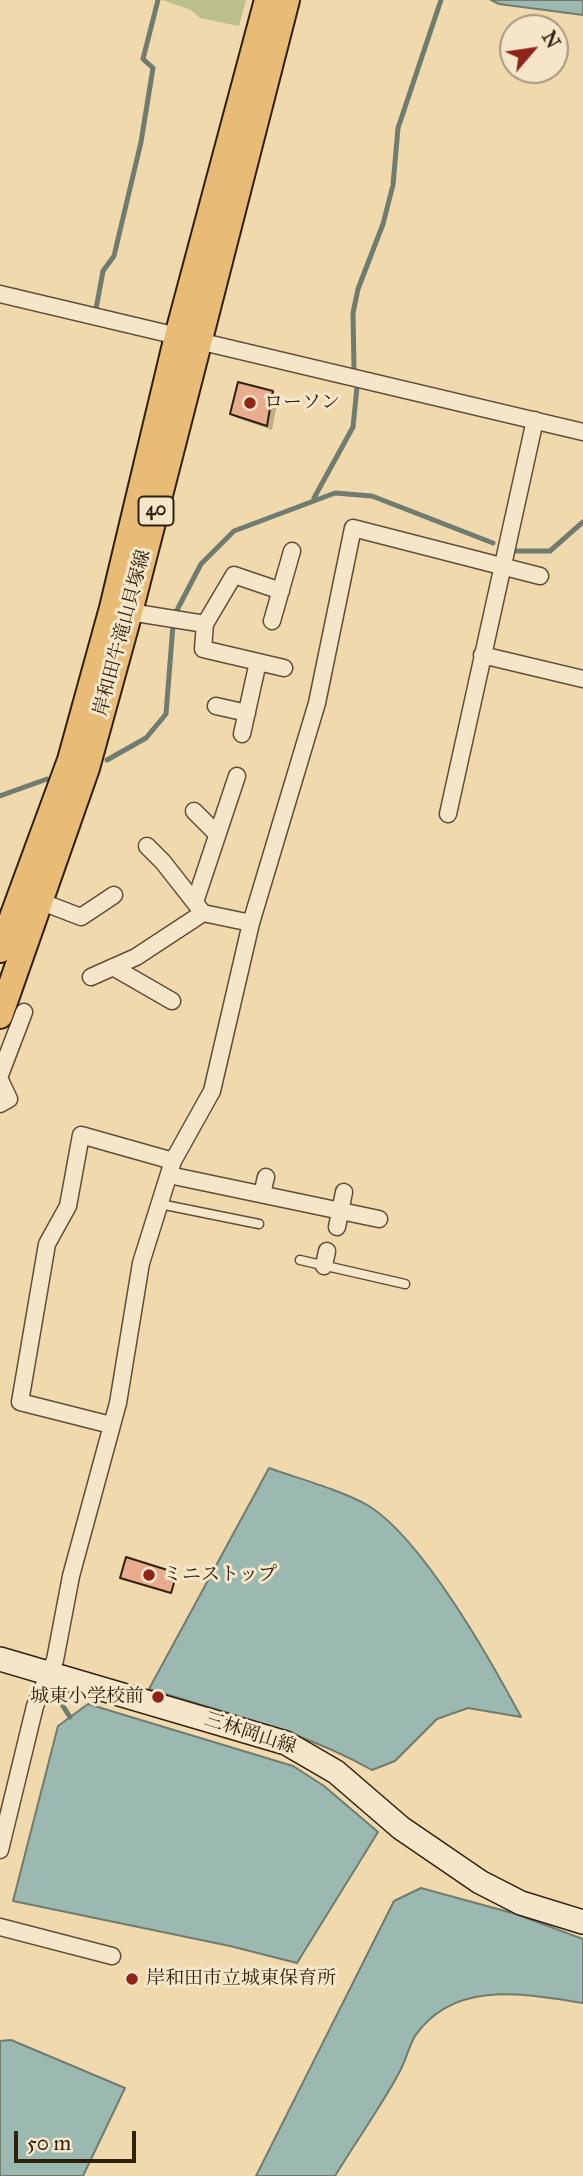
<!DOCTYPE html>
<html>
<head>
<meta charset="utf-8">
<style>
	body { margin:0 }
	#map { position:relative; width:583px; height:2176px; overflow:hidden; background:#f0d9ad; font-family:"IM FELL Great Primer",serif }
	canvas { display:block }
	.north { position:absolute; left:499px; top:14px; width:70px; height:70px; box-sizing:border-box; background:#f5e6ca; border:2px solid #a6977f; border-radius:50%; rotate:61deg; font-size:19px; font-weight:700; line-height:28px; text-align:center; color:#30200e }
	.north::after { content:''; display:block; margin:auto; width:24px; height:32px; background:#8f2418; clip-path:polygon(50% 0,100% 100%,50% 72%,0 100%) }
	.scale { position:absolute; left:14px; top:2131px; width:122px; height:32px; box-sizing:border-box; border:4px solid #30200e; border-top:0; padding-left:9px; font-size:21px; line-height:24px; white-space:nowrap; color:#30200e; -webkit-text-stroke:5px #f5e6ca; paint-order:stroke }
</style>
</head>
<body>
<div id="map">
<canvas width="583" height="2176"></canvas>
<div class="north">N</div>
<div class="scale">50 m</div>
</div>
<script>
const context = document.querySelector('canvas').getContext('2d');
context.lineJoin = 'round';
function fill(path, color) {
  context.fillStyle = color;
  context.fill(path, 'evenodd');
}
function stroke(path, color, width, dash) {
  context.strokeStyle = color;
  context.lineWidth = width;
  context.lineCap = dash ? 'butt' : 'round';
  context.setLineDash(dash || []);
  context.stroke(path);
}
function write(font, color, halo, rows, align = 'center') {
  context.font = font + ' "IM FELL Great Primer","Noto Serif JP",serif';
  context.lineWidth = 6;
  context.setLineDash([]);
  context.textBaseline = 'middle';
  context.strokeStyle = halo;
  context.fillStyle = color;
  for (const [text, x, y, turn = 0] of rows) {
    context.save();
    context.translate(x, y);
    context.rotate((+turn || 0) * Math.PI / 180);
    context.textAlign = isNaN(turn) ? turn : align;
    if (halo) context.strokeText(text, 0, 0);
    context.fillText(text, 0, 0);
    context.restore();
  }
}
const green = new Path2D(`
	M162,0H246L239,26L200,18L191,10Z`);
const water = new Path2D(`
	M491,0H583V15L499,4Z
	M269,1468C297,1478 344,1491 369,1506C423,1540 490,1659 521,1717L468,1708L437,1719L395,1761L372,1770C303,1731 225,1713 149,1689Z
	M88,1704L293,1766L324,1786L378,1832L297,1963L230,1946L13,1901L58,1726Z
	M421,1888L516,1914L583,1939V2003C525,1994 454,1979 415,2036C409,2046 406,2060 400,2071C381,2107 356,2141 335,2176H256L394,1901Z
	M11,2040L125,2088L83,2176H0V2041Z`);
const shadow = new Path2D(`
	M272,393L278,398L272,430L237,418L232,413Z`);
const stream = new Path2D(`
	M96,309L103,271L114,256L141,142L153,68L143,59L158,0
	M354,369L353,313L358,289L383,224L393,185L398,128L441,0
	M314,498L353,427L357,387
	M514,551H550L583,522
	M176,612L201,564L234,531L335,493L372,496L493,543
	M107,760L146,738L166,714L173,625
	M0,796L47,779
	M54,1692L70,1717`);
const building = new Path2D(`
	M238,382L273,391L267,426L230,414Z
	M126,1557L177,1573L171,1593L120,1578Z`);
const service = new Path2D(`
	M160,1204L259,1224
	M300,1260L405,1284`);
const minor = new Path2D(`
	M0,294L583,432
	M130,612L205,624L234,575L281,591
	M272,621L292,551
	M205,624L203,649L284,668
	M482,655L583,679
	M216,706L247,713
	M242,734L258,662
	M194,811L216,833
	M448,814L535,420
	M147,846L163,862L203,913L251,923
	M42,902L81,917L114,895
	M195,902L237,776
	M113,967L172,1001
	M91,977L136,957L203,913
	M0,1075L24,1012
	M0,1080L9,1099L0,1104
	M169,1175L379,1219
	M262,1194L266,1177
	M337,1227L344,1192
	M324,1266L327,1251
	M111,1425L20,1402L47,1244L68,1206L81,1135L173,1161
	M0,1850L35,1706L55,1660L71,1576L118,1403L141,1263L173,1161L212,1091L251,923L317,703L353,528L540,576
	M0,1927L112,1956`);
const secondary = new Path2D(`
	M0,1659L286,1743L336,1772L401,1828L480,1882L521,1903L583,1922`);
const primary = new Path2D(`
	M0,950L70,760L112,608L177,336L267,0
	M0,1016L87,768L130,612L287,0`);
const markers = [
	[250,403,7,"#8f2418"],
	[149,1575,7,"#8f2418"],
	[158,1697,7,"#8f2418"],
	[132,1979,7,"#8f2418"]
];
const shields = [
	[156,511,35]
];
const shieldNames = [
	["40",156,511]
];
const poiNames = [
	["ローソン",264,403],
	["ミニストップ",163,1575],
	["城東小学校前",144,1697,"right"],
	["岸和田市立城東保育所",146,1979]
];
const streetNames = [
	["岸和田牛滝山貝塚線",123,633,-75],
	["三林岡山線",250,1734,18]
];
fill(green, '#bbbf89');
fill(water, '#9bb9b0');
stroke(water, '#707c6f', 2);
fill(shadow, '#0003');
stroke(stream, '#707c6f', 5);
fill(building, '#e8ad8f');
stroke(building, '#30200e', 2);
stroke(service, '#604e36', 11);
stroke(minor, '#604e36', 19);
stroke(secondary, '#30200e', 26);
stroke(primary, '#30200e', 28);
stroke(service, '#f5e6ca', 8);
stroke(minor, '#f5e6ca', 16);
stroke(secondary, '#f5e6ca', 23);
stroke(primary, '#e8bc76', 24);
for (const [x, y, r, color] of markers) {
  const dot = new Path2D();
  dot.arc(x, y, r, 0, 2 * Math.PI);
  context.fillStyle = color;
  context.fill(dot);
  stroke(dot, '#f5e6ca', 2.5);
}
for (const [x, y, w] of shields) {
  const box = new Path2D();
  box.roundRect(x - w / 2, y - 14.5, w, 29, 5);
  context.fillStyle = '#f5e6ca';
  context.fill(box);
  stroke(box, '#30200e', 2);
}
write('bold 18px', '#30200e', null, shieldNames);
write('19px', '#30200e', '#f5e6ca', poiNames, 'left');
write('19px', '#30200e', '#f5e6ca', streetNames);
</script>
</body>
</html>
